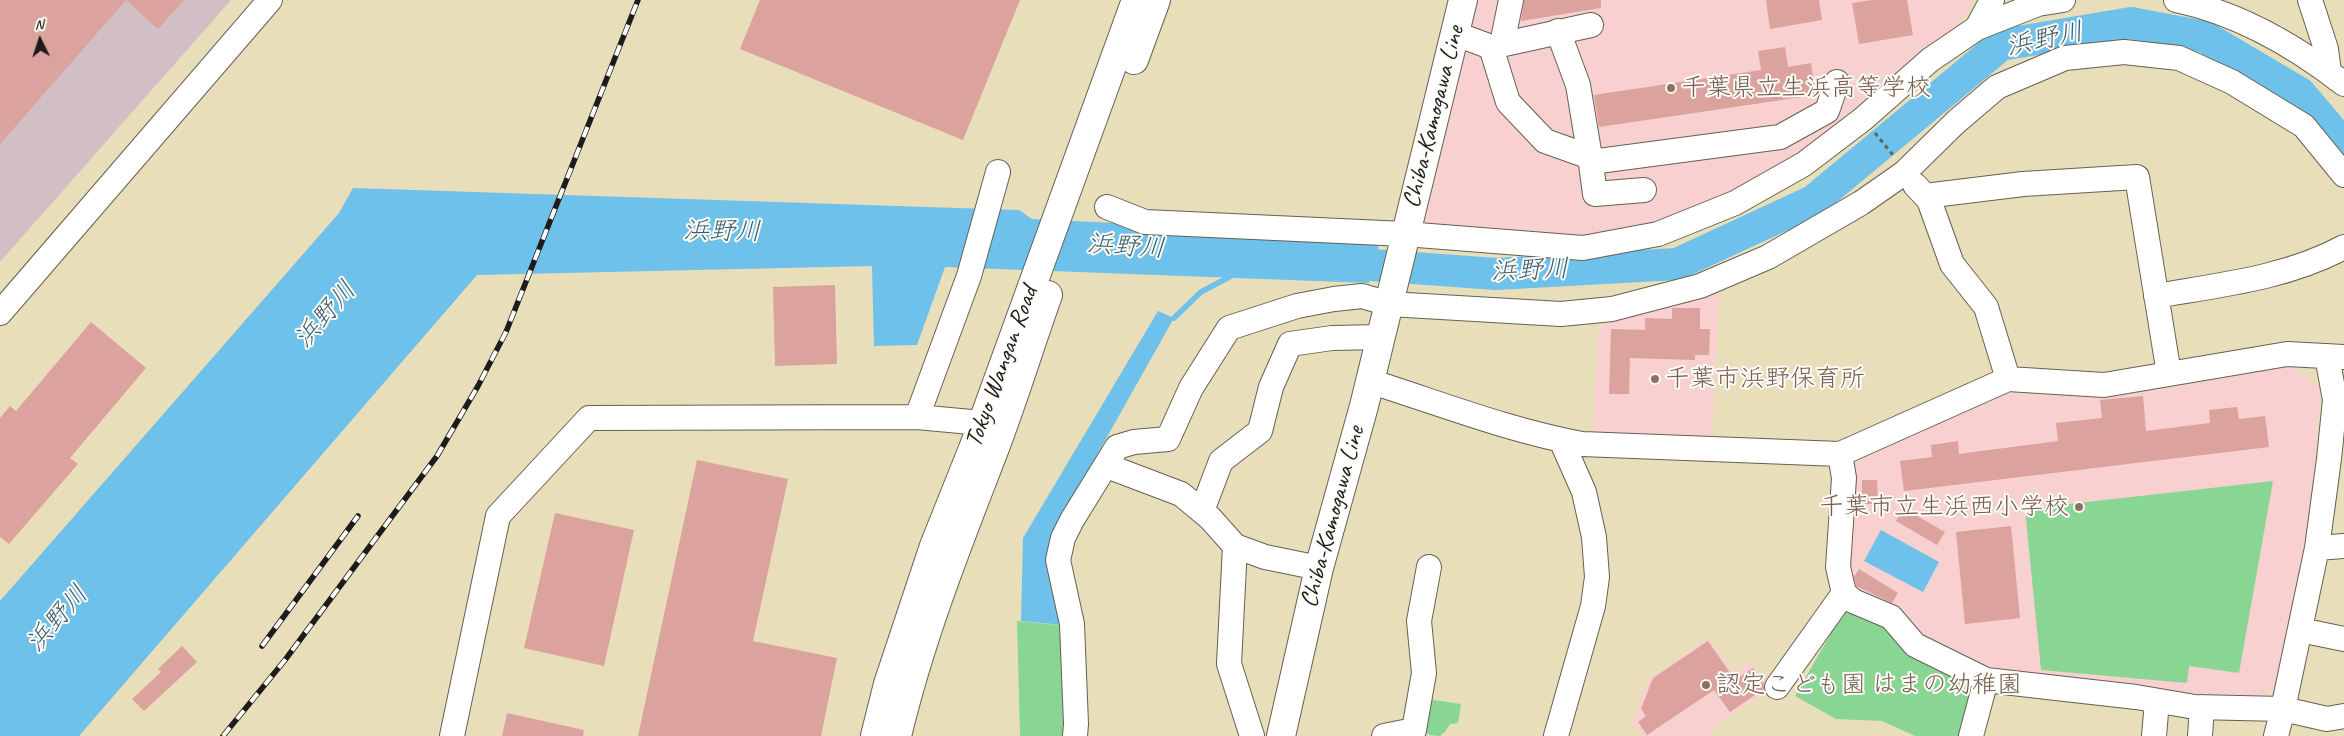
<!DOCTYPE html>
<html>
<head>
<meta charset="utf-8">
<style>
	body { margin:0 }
	#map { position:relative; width:2344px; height:736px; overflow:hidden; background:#e9deba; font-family:Caveat,sans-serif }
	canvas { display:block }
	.north { position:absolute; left:15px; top:15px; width:50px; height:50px; -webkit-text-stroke:4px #fdfcf7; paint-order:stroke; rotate:356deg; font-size:14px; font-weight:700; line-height:20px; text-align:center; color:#1c1c1c }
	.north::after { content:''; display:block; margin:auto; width:18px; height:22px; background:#1c1c1c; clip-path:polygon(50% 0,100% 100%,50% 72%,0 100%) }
</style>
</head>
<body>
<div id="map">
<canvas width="2344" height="736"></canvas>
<div class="north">N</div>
</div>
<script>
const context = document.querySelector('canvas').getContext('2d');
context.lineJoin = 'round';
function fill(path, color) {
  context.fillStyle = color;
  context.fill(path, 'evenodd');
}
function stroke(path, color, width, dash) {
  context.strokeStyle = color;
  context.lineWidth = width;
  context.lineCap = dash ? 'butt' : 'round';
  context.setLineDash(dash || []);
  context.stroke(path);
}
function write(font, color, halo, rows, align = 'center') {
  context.font = font + ' Caveat,"Klee One",sans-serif';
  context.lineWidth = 4;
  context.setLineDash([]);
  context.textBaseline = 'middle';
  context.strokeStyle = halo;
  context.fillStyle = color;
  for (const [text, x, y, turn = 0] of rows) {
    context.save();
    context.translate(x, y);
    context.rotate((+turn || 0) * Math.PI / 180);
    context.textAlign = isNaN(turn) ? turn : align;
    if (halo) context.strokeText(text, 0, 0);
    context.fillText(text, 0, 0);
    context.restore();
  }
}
const built = new Path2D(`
	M1475,0H1973L1955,31L1822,145L1722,204L1631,233L1555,239L1421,223Z
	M1719,293L1712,442L1601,438L1593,427L1598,331L1610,320Z
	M2290,364L2320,388L2317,445L2307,538L2291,629L2276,688L2244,704L1986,672L1854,599L1845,578L1850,475L1860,460L2001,392L2066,397L2127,393L2174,387Z
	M1708,639L1734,673L1751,662L1770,689L1708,731L1711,736H1644L1632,725L1647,680Z`);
const industrial = new Path2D(`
	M0,0H231L0,262Z`);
const green = new Path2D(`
	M2273,481L2239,673L2189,666L2187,683L2041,670L2025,509Z
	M1846,607L1885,621L1977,688L1963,736H1915L1882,721L1836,719L1795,696Z
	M1017,621L1059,625L1066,725L1064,736H1020Z
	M1427,699L1461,704L1458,723L1450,724L1445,732L1440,736L1429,735L1422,726Z`);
const water = new Path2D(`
	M353,188L1019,210L1032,219L1381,236L1369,283L945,267L917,345L874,346L872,266L477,275L79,736H0V601L339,213Z
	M1158,311L1174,318L1049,540L1054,541L1063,625L1021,621L1023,538Z
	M1881,530L1939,562L1923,592L1864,561Z`);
const stream = new Path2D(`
	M1174,318L1201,292L1233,275`);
const river = new Path2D(`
	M1330,262L1496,274L1677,264L1813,201L2001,45L2131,23L2205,37L2300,93L2344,145`);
const building = new Path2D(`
	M0,0H184L158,29L126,0L0,144Z
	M760,0H1020L963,140L740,49Z
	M1524,0H1601V8L1521,21Z
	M1766,0H1819L1822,20L1770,29Z
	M1872,0H1907L1913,35L1859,44L1852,3Z
	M1785,47L1788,67L1811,63L1816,95L1599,127L1594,95L1761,70L1758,51Z
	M835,285L837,364L775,366L773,287Z
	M1672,308H1700V329H1710L1709,355H1695V360L1630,358L1629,394H1609L1611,329L1645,330V318L1672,319Z
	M91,322L146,368L70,458L78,464L9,544L0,537V418L10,406L16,411Z
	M2143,396L2146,431L2210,423L2209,410L2237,407L2239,419L2265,416L2269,447L1904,491L1900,461L1932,457L1931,445L1958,441L1959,454L2058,441L2056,423L2102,418L2100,400Z
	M697,460L788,479L753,641L837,658L821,736H638Z
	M1862,480H1877L1878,504H1862Z
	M1903,508L1945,532L1937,545L1896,521Z
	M555,513L634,530L604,666L524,648Z
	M2011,526L2020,618L1965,624L1956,532Z
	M1859,569L1898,593L1892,603L1856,586L1854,577Z
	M1708,641L1735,680L1753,668L1764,684V689L1730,712L1714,690L1647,735L1638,722L1646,716L1641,709L1653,678Z
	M182,646L197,662L144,711L132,699L161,672L158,669Z
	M507,713L584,730L583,736H502Z`);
const path = new Path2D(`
	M1875,133L1893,155`);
const minor = new Path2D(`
	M2176,0C2238,13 2294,45 2344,84
	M2310,0L2326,49L2329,72
	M1977,28L1992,0
	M1558,31L1578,85L1590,157
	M1456,34L1491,47L1591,25
	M1502,44L1511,0
	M1491,47L1508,102L1545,141L1590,157L1595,194L1644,190
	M1591,162L1780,137L1827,111L1837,82
	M1915,185L1929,200L1952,264L1986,307L2008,379
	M1925,196L2023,184L2137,177L2169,374
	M1107,207L1145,222L1405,234L1583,248L1658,234L1735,203L1804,164L1863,119L1930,60L1977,28L2038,4L2063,0
	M2156,296C2219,285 2287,278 2344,247
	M0,313L270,0
	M1369,381C1439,403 1510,431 1582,444L1840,454L2008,379L2104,385L2287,354L2344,357
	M917,417L969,276L998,172
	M1840,454L1844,478L1838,567L1844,593L1853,601L1891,617L1915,645L1986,680L2136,697L2195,707L2283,709L2327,719L2344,716
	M1107,466L1181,494L1210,518L1235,546L1265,557L1319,568
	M1202,511L1221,461L1260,431L1271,387L1290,344L1332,338L1381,337
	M1235,546L1229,664L1252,736
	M2317,548L2344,546
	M2300,630L2344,639
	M1777,687L1844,593
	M452,736L498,516L589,418L917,417L982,423L1000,427
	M1075,736L1076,724L1072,624L1058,560L1063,538L1072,520L1117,447L1134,442L1168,439L1191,388L1229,328L1297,306L1334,299L1362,296L1389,304L1561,314L1612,309L1700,286L1768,257L1861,203L1904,173L1956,122L1997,87L2065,58L2124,52L2179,58L2232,82L2304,126L2344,175
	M1384,736L1414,730L1424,673L1419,621L1429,567
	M1556,736L1593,606L1597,577L1594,537L1584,492L1561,440
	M1971,736L1986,680
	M2154,736L2157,701
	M2200,736L2202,707
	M2276,736L2283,709L2317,548L2329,459L2335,400L2327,356`);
const major = new Path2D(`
	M1281,736L1319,568L1364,406L1463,0`);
const highway = new Path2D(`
	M1134,60L1156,0
	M875,736L888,684L934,546L974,446L1136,0
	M897,736C920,639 957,546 993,453C1013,401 1029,348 1048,295`);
const rail = new Path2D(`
	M262,646L358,516
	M223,736L285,660L437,456L478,386L506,332L638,0`);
const markers = [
	[1671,88,5,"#8d6e63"],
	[1655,379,5,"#8d6e63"],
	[2079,507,5,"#8d6e63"],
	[1706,685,5,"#8d6e63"]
];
const educationNames = [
	["千葉県立生浜高等学校",1681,88],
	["千葉市浜野保育所",1665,379],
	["千葉市立生浜西小学校",2069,507,"right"],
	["認定こども園 はまの幼稚園",1716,685]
];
const streetNames = [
	["Chiba-Kamogawa Line",1434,117,-76],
	["Tokyo Wangan Road",1002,367,-70],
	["Chiba-Kamogawa Line",1333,517,-75]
];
const waterNames = [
	["浜野川",2045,40,-12],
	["浜野川",722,232,1],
	["浜野川",1126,247,4],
	["浜野川",1530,271,-2],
	["浜野川",326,315,-49],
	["浜野川",58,619,-49]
];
fill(built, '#f7d0cf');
fill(industrial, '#d2bec5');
fill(green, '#89d694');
fill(water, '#6ec1ea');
stroke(stream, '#6ec1ea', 5.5);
stroke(river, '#6ec1ea', 32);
fill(building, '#dba29e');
stroke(minor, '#646053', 26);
stroke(major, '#646053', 30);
stroke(highway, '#646053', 30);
stroke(path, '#646053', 3, [4, 4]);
stroke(minor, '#fff', 24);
stroke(major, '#fff', 28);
stroke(highway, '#fff', 28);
stroke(rail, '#1c1c1c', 5.5);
stroke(rail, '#fdfcf7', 4, [11]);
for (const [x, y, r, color] of markers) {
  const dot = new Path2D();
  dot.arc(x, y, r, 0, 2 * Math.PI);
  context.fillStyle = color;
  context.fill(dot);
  stroke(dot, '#fdfcf7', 2);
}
write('25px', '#785e54', '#fdfcf7', educationNames, 'left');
write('25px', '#1c1c1c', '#fdfcf7', streetNames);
write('italic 26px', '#3d5e6e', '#fdfcf7', waterNames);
</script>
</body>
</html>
